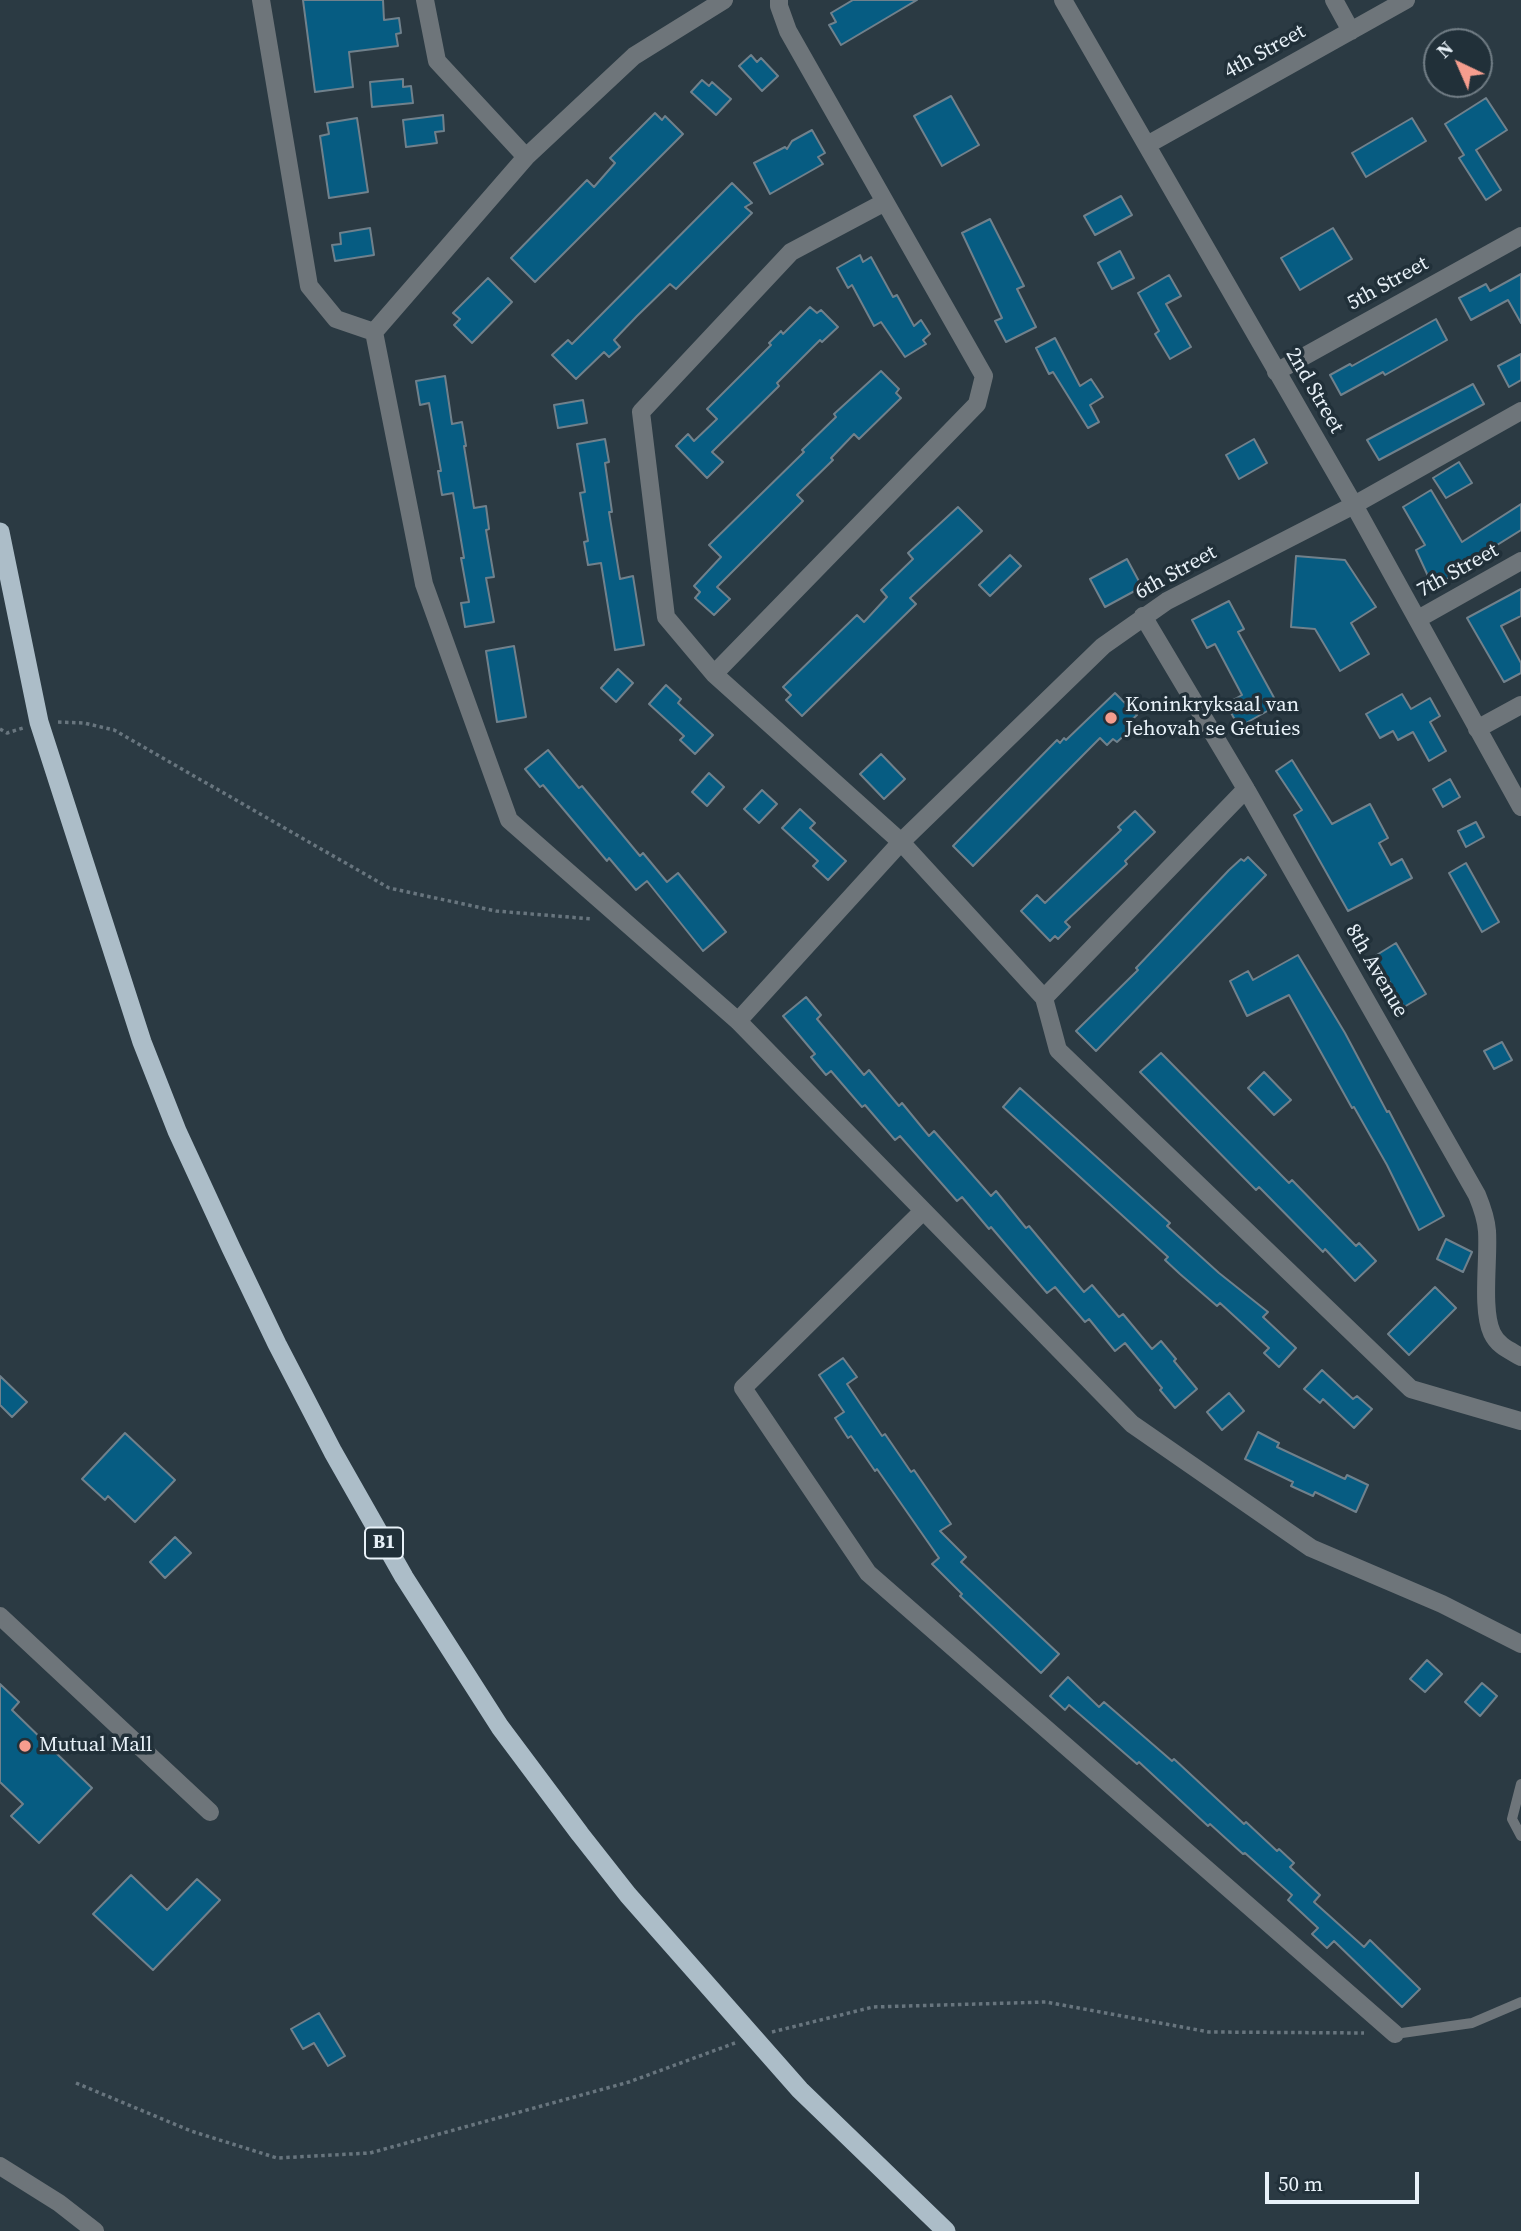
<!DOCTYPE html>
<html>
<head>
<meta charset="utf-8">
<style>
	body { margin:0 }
	#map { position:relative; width:1521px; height:2231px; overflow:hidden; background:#2b3a43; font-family:"Source Serif 4",serif }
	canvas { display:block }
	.north { position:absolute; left:1423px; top:28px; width:70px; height:70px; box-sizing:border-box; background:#213039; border:2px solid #717d85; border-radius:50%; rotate:316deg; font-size:19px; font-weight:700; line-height:28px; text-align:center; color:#e8f1f8 }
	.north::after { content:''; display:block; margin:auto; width:24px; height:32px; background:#f59d8e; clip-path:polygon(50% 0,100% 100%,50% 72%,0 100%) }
	.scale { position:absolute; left:1265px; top:2172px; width:154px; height:32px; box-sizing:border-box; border:4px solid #e8f1f8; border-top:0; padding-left:9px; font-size:21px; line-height:24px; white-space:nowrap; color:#e8f1f8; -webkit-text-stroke:5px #213039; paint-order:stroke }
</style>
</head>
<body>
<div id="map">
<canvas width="1521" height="2231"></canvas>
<div class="north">N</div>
<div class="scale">50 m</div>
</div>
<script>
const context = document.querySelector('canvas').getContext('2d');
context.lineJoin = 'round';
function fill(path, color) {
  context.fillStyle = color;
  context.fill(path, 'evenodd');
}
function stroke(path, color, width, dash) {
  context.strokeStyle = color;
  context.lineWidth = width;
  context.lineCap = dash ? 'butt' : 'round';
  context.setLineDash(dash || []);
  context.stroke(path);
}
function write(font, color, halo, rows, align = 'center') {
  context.font = font + ' "Source Serif 4",serif';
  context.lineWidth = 7;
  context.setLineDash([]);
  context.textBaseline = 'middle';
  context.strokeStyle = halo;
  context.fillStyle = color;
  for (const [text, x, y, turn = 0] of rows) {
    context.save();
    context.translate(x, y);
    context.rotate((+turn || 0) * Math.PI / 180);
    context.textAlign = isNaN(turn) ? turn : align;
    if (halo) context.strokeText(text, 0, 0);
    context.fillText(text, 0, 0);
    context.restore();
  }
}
const building = new Path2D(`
	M303,0H383L384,20L399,18L401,33L396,34L398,46L349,52L353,87L315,92Z
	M853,0H917L841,45L829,25L836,22L831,13Z
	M751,55L757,62L761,58L778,76L762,91L739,66Z
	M403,79V87L411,86L413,103L372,107L370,82Z
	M702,80L709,86L712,82L731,99L716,115L691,92Z
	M951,96L979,145L942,166L914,116Z
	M1486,98L1507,130L1476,150L1501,190L1486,200L1459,158L1464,155L1445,124Z
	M655,113L662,120L665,116L683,134L535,282L511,258L587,180L594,187L615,163L610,158Z
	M443,115L444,131L435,132L437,143L406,147L403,120Z
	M357,118L368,192L329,198L320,136L329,134L327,123Z
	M1412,118L1426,141L1366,177L1352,153Z
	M812,130L825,153L818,157L823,164L770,194L754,163L785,147L787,149L792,141Z
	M732,183L752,203L745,207L752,213L676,289L670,284L637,316L614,340L620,347L609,357L604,352L576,379L552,355L568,340L572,344Z
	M1121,196L1132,215L1095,235L1084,216Z
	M990,219L1024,286L1017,289L1036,327L1006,342L995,321L1002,318L962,233Z
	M370,228L374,255L335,261L332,245L341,244L340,233Z
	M1333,228L1352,259L1300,290L1281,258Z
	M1120,251L1134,278L1112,289L1098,263Z
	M860,255L863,262L871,257L893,297L897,295L914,326L921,320L930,334L923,340L926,344L905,357L881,322L874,326L852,285L848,288L837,268Z
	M1521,274V323L1508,300L1471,320L1459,298L1486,284L1490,291Z
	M1169,275L1181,296L1166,304L1191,347L1170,359L1155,334L1159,331L1138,293Z
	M488,278L512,302L472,343L454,325L460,319L453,313Z
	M810,307L817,313L821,310L838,327L822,342L820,340L777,383L779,386L712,452L723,462L707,478L676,446L688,434L694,441L717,419L707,409L771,345L769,343L781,331L783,334Z
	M1436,319L1447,340L1385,375L1383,372L1341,395L1330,375L1350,364L1352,366Z
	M1055,338L1080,386L1091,379L1103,397L1090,405L1099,422L1088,428L1053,372L1049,374L1036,348Z
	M1521,354V380L1509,387L1498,366Z
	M881,371L899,389L896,393L901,398L859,439L854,434L831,458L833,460L797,495L803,501L717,587L730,599L714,615L695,598L700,592L694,586L721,557L709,545L804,452L802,450L836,417L834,414Z
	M445,376L452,424L462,422L466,446H464L474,508L486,506L489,529L486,530L494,577L486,578L494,622L465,627L461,603L469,602L461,558H464L453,493L442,495L438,471H441L429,403L420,405L416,381Z
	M1473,384L1484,404L1379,460L1367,440Z
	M583,400L587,423L558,428L554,405Z
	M605,439L609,462L605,463L612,512H609L620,579L633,576L644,645L615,650L601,563L588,565L584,542L588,541L580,493L585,492L577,444Z
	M1254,439L1267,463L1239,479L1226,455Z
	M1459,462L1472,483L1446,498L1433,478Z
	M1431,490L1462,542L1521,504V530L1473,560L1474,563L1443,581L1428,576L1416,550L1425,545L1403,507Z
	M958,507L982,531L910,598L916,604L802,716L786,700L791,695L783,687L857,615L864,622L887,597L881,590L913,559L908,553Z
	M1010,555L1021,566L990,596L979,585Z
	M1296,556L1345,560L1376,607L1351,623L1369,654L1340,671L1315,629L1291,627Z
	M1127,559L1142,587L1105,607L1090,579Z
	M1521,589V616L1501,626L1521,663V673L1504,682L1467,618Z
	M1229,601L1244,629L1238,632L1278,705L1239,727L1226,704L1242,695L1215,644L1207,648L1192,620Z
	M514,646L526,717L497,722L486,651Z
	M618,669L633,683L616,702L601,688Z
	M666,685L681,699L678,703L713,735L695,754L680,740L684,736L649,704Z
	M1115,693L1137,715L1126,725L1130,730L1117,742L1113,739L1107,745L1100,738L973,866L953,846L1057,740L1060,743L1064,738L1066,740Z
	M1402,694L1411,709L1430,698L1440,716L1430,722L1446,751L1429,761L1413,732L1398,740L1393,731L1380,738L1366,714Z
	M548,750L579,788L582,786L640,856L643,853L667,882L678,873L726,932L703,951L647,881L636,890L609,858L607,861L543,785L540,787L525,769Z
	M881,754L905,779L884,799L860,774Z
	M1292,760L1332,824L1370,804L1388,838L1379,843L1391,865L1402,859L1412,878L1348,911L1294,815L1302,810L1276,771Z
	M709,773L724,787L707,806L692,792Z
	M1450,779L1460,797L1443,807L1433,789Z
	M762,790L777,804L759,823L744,809Z
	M800,809L815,823L810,828L846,861L828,880L813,866L818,861L782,828Z
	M1135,811L1155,832L1125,861L1127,864L1065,922L1070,927L1058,939L1055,936L1050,941L1021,911L1037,895L1045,903L1121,830L1118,827Z
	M1476,822L1484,837L1466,847L1458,831Z
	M1248,857L1266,875L1096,1051L1076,1031L1138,970L1136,968L1229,870L1241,859L1244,861Z
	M1466,863L1499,922L1482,932L1449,873Z
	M1396,943L1426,994L1404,1007L1375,956Z
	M1298,955L1345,1033L1387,1112L1389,1111L1444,1216L1419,1230L1387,1165L1354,1107L1352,1108L1289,995L1247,1016L1230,981L1248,971L1253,980Z
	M806,997L821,1015L817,1019L864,1075L869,1070L899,1106L902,1103L929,1136L934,1131L991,1196L996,1191L1026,1228L1029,1226L1084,1292L1092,1285L1119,1317L1123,1314L1152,1349L1161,1341L1176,1359L1174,1361L1197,1389L1175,1408L1160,1390L1162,1388L1125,1343L1115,1351L1089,1319L1085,1322L1055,1287L1047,1293L991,1227L989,1229L962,1197L957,1201L900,1136L895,1140L865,1105L862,1107L831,1071L826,1075L811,1057L815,1054L783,1016Z
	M1502,1042L1512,1060L1494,1069L1484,1051Z
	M1161,1053L1289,1183L1292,1180L1356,1246L1359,1243L1376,1261L1355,1281L1325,1249L1323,1252L1259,1187L1256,1190L1140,1072Z
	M1264,1072L1291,1100L1274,1115L1248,1088Z
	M1020,1088L1170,1223L1167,1226L1219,1273L1268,1312L1263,1317L1296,1348L1279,1367L1264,1353L1269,1348L1220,1303L1217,1306L1180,1274L1165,1260L1168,1257L1003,1107Z
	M1446,1239L1472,1252L1463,1272L1437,1259Z
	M1435,1287L1456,1308L1409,1355L1388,1334Z
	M843,1358L857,1377L847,1384L882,1436L885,1434L911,1472L914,1470L951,1524L940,1531L966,1557L961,1562L1059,1654L1041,1673L960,1596L962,1594L932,1564L939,1558L877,1469L875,1471L851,1436L848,1438L835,1418L844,1412L819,1375Z
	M1322,1370L1353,1399L1357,1396L1372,1409L1354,1428L1323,1399L1320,1403L1304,1389Z
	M0,1376L27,1402L12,1417L0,1405Z
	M1229,1393L1244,1411L1222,1430L1207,1412Z
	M1258,1432L1279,1443L1277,1447L1345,1479L1347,1475L1368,1485L1356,1512L1315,1492L1313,1496L1291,1486L1293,1482L1245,1459Z
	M125,1433L175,1480L135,1522L108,1496L105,1500L82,1479Z
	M175,1537L191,1553L165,1578L150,1562Z
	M1427,1660L1442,1674L1425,1692L1410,1679Z
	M1068,1677L1099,1707L1104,1702L1172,1761L1174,1759L1244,1824L1246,1822L1277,1851L1279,1849L1294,1863L1290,1867L1320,1895L1314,1902L1364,1947L1370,1940L1420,1989L1402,2007L1334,1941L1327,1948L1312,1934L1318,1928L1288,1900L1292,1895L1245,1853L1243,1854L1210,1824L1208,1826L1139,1762L1137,1764L1069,1705L1065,1710L1050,1696Z
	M1482,1683L1497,1696L1480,1716L1465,1702Z
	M0,1684L19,1702L12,1710L92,1788L39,1843L11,1816L23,1804L0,1782Z
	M131,1875L167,1910L197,1879L220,1900L153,1970L93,1914Z
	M319,2013L345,2056L328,2066L314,2043L303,2049L291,2029Z`);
const path = new Path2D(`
	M58,722L84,723L114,730L389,888L496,911L592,919
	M0,729L7,733L23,728
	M772,2032L873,2007L1046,2002L1209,2032L1364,2033
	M76,2083L191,2131L277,2158L370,2153L629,2082L735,2043`);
const service = new Path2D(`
	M1521,1784L1512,1819L1521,1836
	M1395,2034L1472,2023L1521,2002`);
const minor = new Path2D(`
	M261,0L309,286L336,319L374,332
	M425,0L437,61L526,157
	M1063,0L1354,505L1521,807
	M1334,0L1351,31
	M1147,145L1406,0
	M885,202L791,252L641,412L666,617L714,674L901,842L1044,998L1058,1050L1411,1389L1521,1421
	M374,332L424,584L509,820L738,1021L1132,1424L1311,1548L1442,1604L1521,1644
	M374,332L526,157L634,56L724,0
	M1276,372L1521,236
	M1143,616L1246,789L1477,1195C1482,1207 1486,1218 1487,1231C1489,1259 1481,1309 1492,1333C1498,1346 1509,1350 1521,1357
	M1418,619L1521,561
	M714,674L977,404L984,376L788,31L779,6V0
	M1477,729L1521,705
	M1044,998L1246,789
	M738,1021L901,842L1103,646L1167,601L1354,505L1521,411
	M923,1211L743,1388L868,1573L1395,2034
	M0,1616L210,1812`);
const tertiary = new Path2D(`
	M0,2166L59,2203L95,2231`);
const trunk = new Path2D(`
	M0,532L39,722L142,1042L177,1131L231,1248L277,1344L333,1452L404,1577L500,1727L580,1834L628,1895L800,2090L946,2231`);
const markers = [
	[1111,718,7,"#f59d8e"],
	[25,1746,7,"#f59d8e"]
];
const shields = [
	[384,1543,38]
];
const shieldNames = [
	["B1",384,1543]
];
const streetNames = [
	["4th Street",1265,52,-29],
	["5th Street",1388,284,-29],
	["2nd Street",1314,391,60],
	["7th Street",1458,571,-29],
	["6th Street",1176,573,-29],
	["8th Avenue",1376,971,60]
];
const poiNames = [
	["Koninkryksaal van",1125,706],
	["Jehovah se Getuies",1125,730],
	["Mutual Mall",39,1746]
];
fill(building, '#065c82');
stroke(building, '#70818c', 2);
stroke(path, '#68757e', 3.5, [3.5, 3.5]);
stroke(service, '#6e757a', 10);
stroke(minor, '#6e757a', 18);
stroke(tertiary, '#6e757a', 18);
stroke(trunk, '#acbdc8', 19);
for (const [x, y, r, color] of markers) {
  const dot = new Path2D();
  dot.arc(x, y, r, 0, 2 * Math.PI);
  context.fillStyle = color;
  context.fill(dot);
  stroke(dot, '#213039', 2.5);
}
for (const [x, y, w] of shields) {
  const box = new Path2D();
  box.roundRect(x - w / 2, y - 15.5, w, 31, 5);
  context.fillStyle = '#213039';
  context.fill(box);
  stroke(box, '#e8f1f8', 2);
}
write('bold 19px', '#e8f1f8', null, shieldNames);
write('21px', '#e8f1f8', '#213039', streetNames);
write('21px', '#e8f1f8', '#213039', poiNames, 'left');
</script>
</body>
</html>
